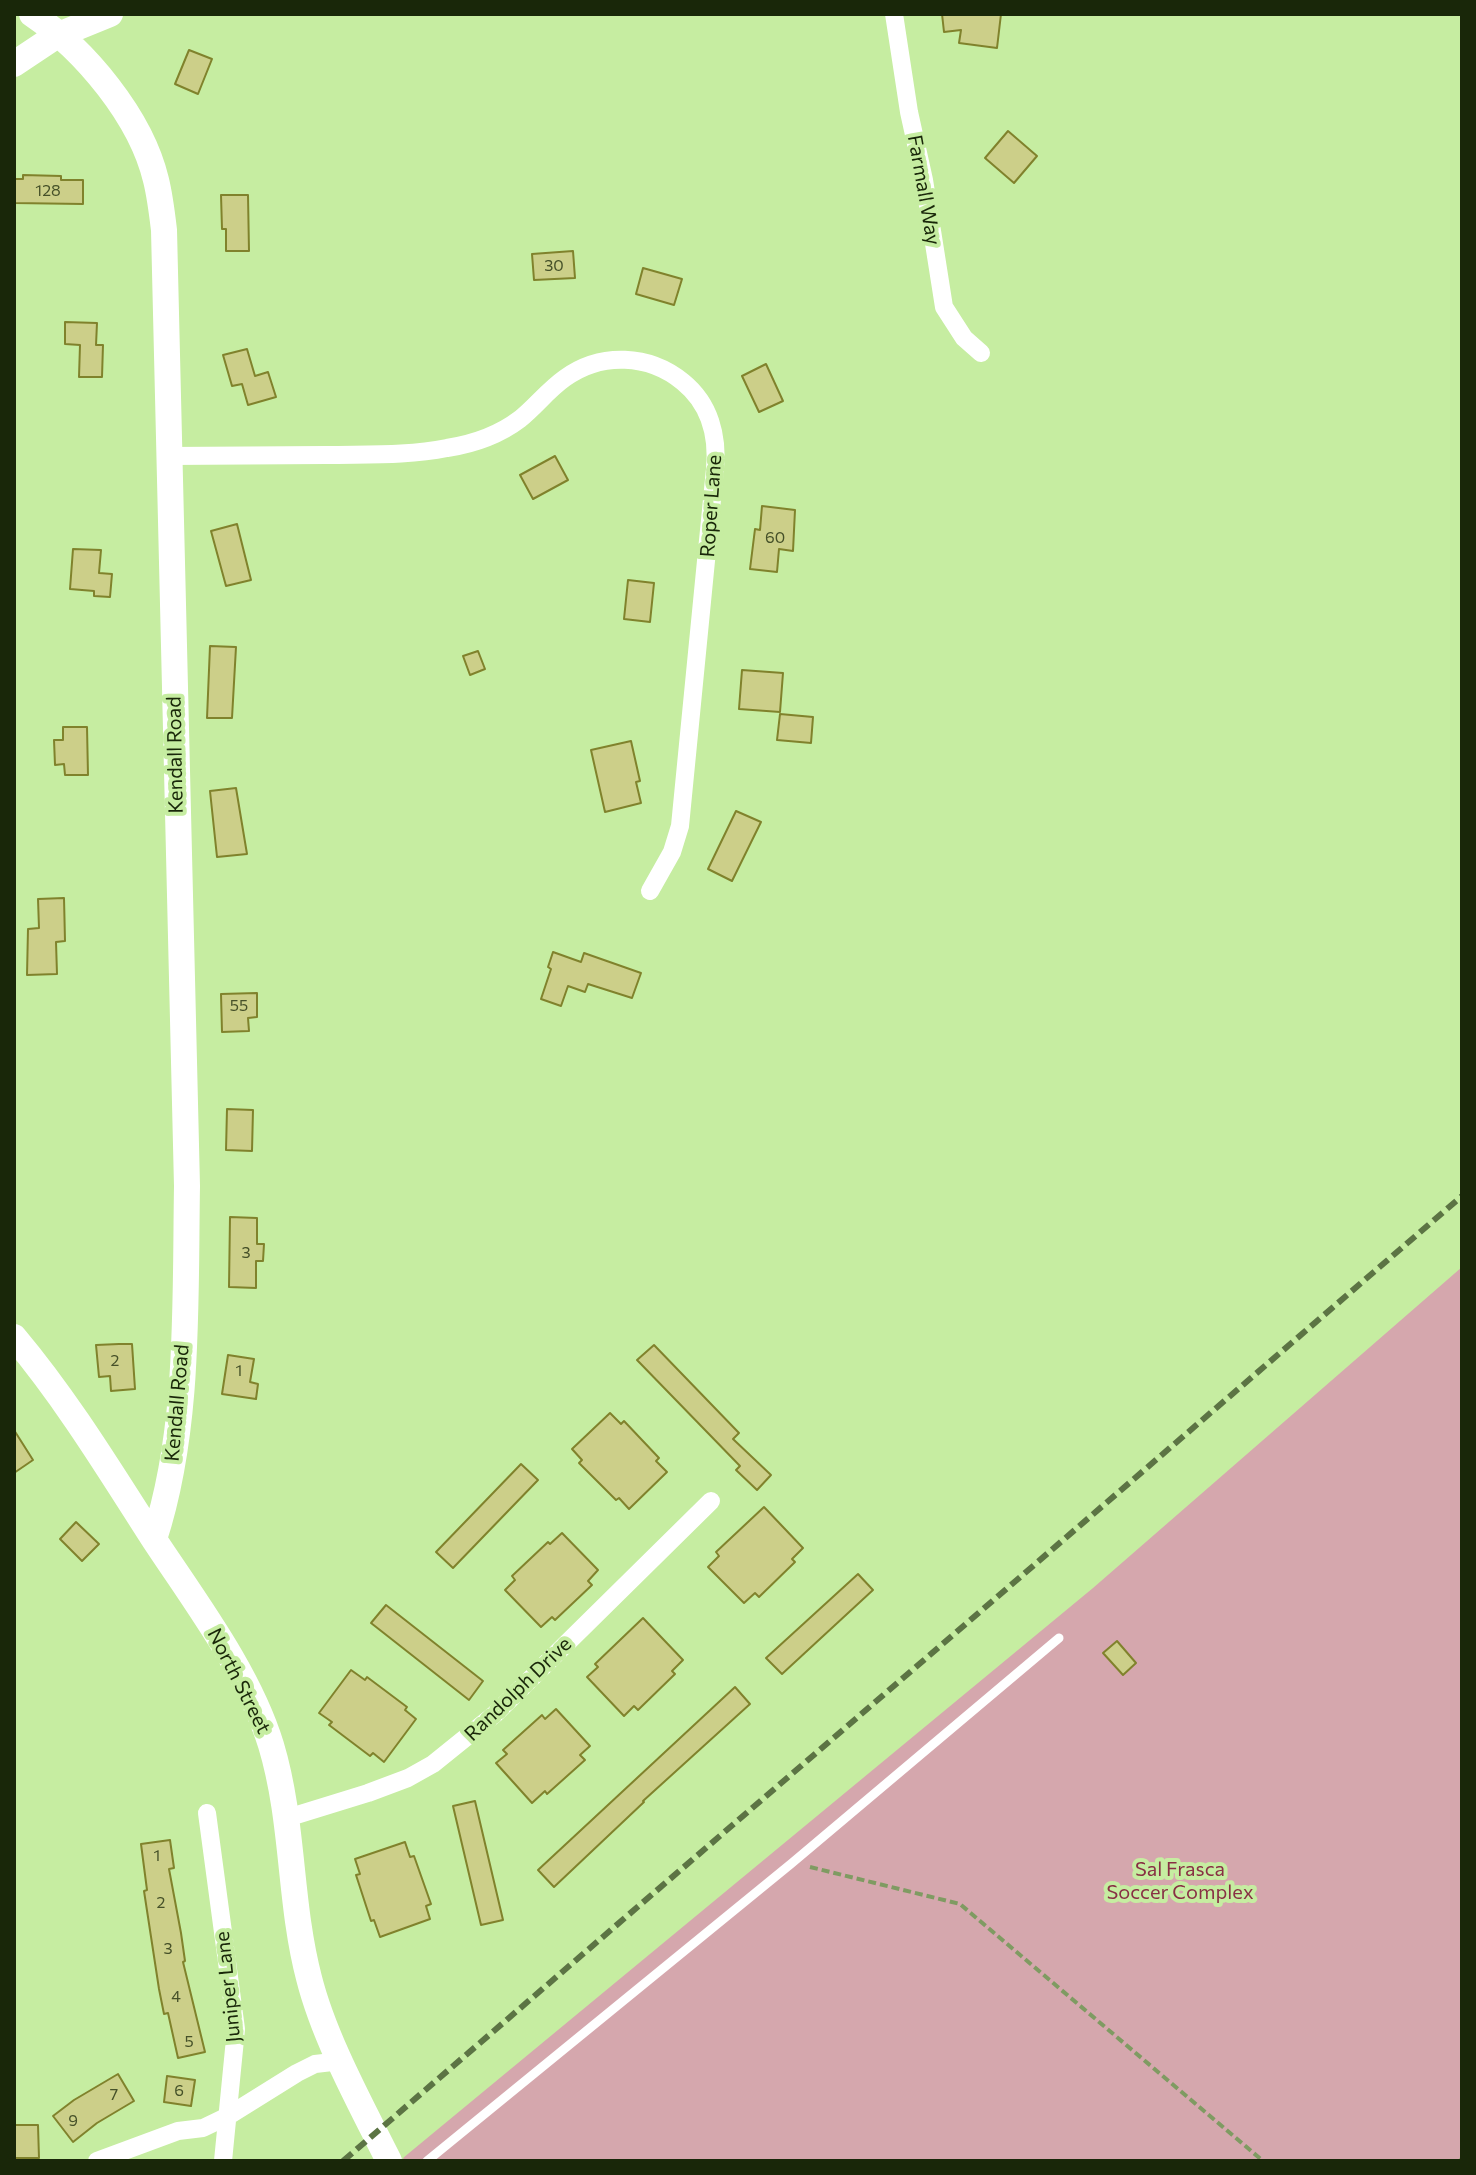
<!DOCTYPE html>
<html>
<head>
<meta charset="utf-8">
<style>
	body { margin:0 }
	#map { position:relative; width:1476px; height:2175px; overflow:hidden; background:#c6eda1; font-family:Commissioner,sans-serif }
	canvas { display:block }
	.frame { position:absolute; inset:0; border:16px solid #192709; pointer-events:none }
</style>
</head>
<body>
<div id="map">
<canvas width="1476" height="2175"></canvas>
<div class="frame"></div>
</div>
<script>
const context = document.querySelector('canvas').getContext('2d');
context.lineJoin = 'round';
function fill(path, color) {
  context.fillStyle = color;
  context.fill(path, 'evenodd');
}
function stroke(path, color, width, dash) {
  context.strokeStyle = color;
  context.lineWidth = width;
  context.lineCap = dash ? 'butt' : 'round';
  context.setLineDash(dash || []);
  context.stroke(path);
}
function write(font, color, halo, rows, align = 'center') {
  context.font = font + ' Commissioner,sans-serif';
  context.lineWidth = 8;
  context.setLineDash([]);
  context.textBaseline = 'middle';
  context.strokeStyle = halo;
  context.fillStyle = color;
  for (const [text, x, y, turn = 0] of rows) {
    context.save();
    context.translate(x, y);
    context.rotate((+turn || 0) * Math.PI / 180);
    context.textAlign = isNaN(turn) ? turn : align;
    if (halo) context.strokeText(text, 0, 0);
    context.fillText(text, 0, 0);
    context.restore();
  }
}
const green = new Path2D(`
	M1462,1267V2161H405L403,2158L1093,1588Z`);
const stream = new Path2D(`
	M1462,2161V2160`);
const building = new Path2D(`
	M942,14H1001L997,48L959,43L961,30L944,32Z
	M189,50L212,59L198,94L175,84Z
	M1008,131L1037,156L1014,183L985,158Z
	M23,175L61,176V180H83V204L14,203V179H23Z
	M221,195H248L249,251H226V229H222Z
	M573,251L575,278L534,280L532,254Z
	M643,268L682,279L674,305L636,294Z
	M65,322L97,323L96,345H103L102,377H79L80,345L65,344Z
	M247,349L255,376L268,372L276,397L248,405L242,384L232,386L223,355Z
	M766,364L783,401L759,412L742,376Z
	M555,456L568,480L533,499L520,475Z
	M762,506L795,510L793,551L779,549L777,572L750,569L755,529L760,530Z
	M237,524L251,580L226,586L211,531Z
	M73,549L101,550L99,573L112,574L110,597L94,596V591L70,589Z
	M628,580L654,583L650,622L624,619Z
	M210,646L236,647L232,718H207Z
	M478,651L485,669L470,675L463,656Z
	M742,670L783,673L780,712L739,709Z
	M780,714L813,717L811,743L777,740Z
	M63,727H87L88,775H65L64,764L55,765L54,740H63Z
	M631,741L640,781L636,782L641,803L605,812L591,750Z
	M236,788L247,854L217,857L210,791Z
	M736,811L761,822L732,881L708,869Z
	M64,898L65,941L56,942L57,974L27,975L28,929L39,928L38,899Z
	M553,952L581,962L584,953L641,973L632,998L588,984L585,992L568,986L561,1006L541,999L551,969L548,967Z
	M257,993V1017L248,1018L249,1031L222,1032L221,994Z
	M227,1109L253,1110L252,1151L226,1150Z
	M230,1217L257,1218V1244H264L263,1261H256V1288L229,1287Z
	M119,1344H132L135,1389L111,1391L110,1376L99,1377L96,1345Z
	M654,1345L739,1433L733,1439L771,1475L757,1490L736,1470L740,1466L637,1360Z
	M228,1355L254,1359L250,1382L258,1384L256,1399L222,1394Z
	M610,1413L621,1424L624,1421L659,1458L656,1461L667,1472L629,1509L619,1498L616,1500L579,1463L582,1460L572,1449Z
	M14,1430L33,1460L14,1473Z
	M521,1464L538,1480L453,1568L436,1552Z
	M764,1507L803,1548L792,1559L795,1562L759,1597L755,1593L744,1603L708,1567L719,1556L716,1552Z
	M76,1522L99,1544L82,1561L60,1539Z
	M562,1533L598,1570L588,1581L592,1585L555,1620L552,1617L541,1627L505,1590L515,1580L512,1576L548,1542L550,1544Z
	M858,1574L873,1590L782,1674L766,1658Z
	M386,1605L483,1681L469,1700L371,1623Z
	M643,1618L683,1660L672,1671L675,1674L638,1710L634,1706L624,1716L587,1677L598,1667L595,1664Z
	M1117,1641L1136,1663L1123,1675L1103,1653Z
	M351,1670L365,1680L367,1677L407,1707L405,1710L416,1719L384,1762L373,1753L370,1756L329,1725L332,1722L319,1713Z
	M735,1687L750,1704L643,1801L644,1802L554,1887L538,1870Z
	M556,1709L590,1746L580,1755L585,1760L547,1794L545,1791L532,1803L496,1763L507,1754L503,1750L542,1715L545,1719Z
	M475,1801L503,1920L481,1925L453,1806Z
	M170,1840L174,1868L169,1869L181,1933L185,1961L183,1962L205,2052L178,2058L168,2013L164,2014L159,1989L144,1891L147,1890L141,1844Z
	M405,1842L410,1857L414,1856L431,1904L426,1906L430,1919L380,1937L374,1920L371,1921L356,1875L360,1874L355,1859Z
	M118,2074L134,2101L97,2123L73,2142L53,2116L74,2100Z
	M167,2076L195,2080L191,2106L164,2102Z
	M14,2125H38L39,2158H14Z`);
const path = new Path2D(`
	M810,1867L960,1904L1263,2161`);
const lane = new Path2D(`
	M427,2161L792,1863L1059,1638`);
const street = new Path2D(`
	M894,14L909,112L924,180L944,307L964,338L981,353
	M168,456C220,456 273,455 326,455C366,454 408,456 447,448C473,444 499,435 520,419C536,406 548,390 565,378C601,352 649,354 683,382C710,404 718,436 715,469L680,826L672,852L650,891
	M207,1813L236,2029L223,2161
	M287,1818L368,1793L408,1778L433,1764L495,1714L711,1501
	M97,2161L178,2131L203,2128L228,2116L297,2073L315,2064L341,2061`);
const secondary = new Path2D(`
	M32,14C85,50 141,117 156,180C160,196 162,213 164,230L187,1186C185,1302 190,1429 154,1539
	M14,64L56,36L110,14
	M14,1337C67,1400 110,1471 155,1541C196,1603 249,1673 271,1745C294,1821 289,1902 309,1978C324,2038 361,2105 389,2161`);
const rail = new Path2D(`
	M343,2161L1462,1196`);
const numberNames = [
	["128",48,191],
	["30",554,266],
	["60",775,538],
	["55",239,1006],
	["3",246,1253],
	["2",115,1361],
	["1",239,1371],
	["1",157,1856],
	["2",161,1903],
	["3",168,1949],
	["4",176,1997],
	["5",189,2042],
	["6",179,2091],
	["7",114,2095],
	["9",73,2121]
];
const streetNames = [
	["Farmall Way",924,190,80],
	["Roper Lane",711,506,-86],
	["Kendall Road",175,755,-91],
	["Kendall Road",177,1403,-85],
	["North Street",239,1681,63],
	["Randolph Drive",518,1689,-44],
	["Juniper Lane",228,1987,-96]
];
const parkNames = [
	["Sal Frasca",1180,1869],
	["Soccer Complex",1180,1892]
];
fill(green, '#d5a7ad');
stroke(stream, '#8ba96d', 6);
fill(building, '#cccf89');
stroke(building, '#80822c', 2);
stroke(path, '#7f9b62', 4, [8, 4]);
stroke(lane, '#fff', 9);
stroke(street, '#fff', 18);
stroke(secondary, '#fff', 26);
stroke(rail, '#5c7444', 6, [12, 6]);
write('16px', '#465129', null, numberNames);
write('20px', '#192709', '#c6eda1', streetNames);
write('20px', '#883044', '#c6eda1', parkNames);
</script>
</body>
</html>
